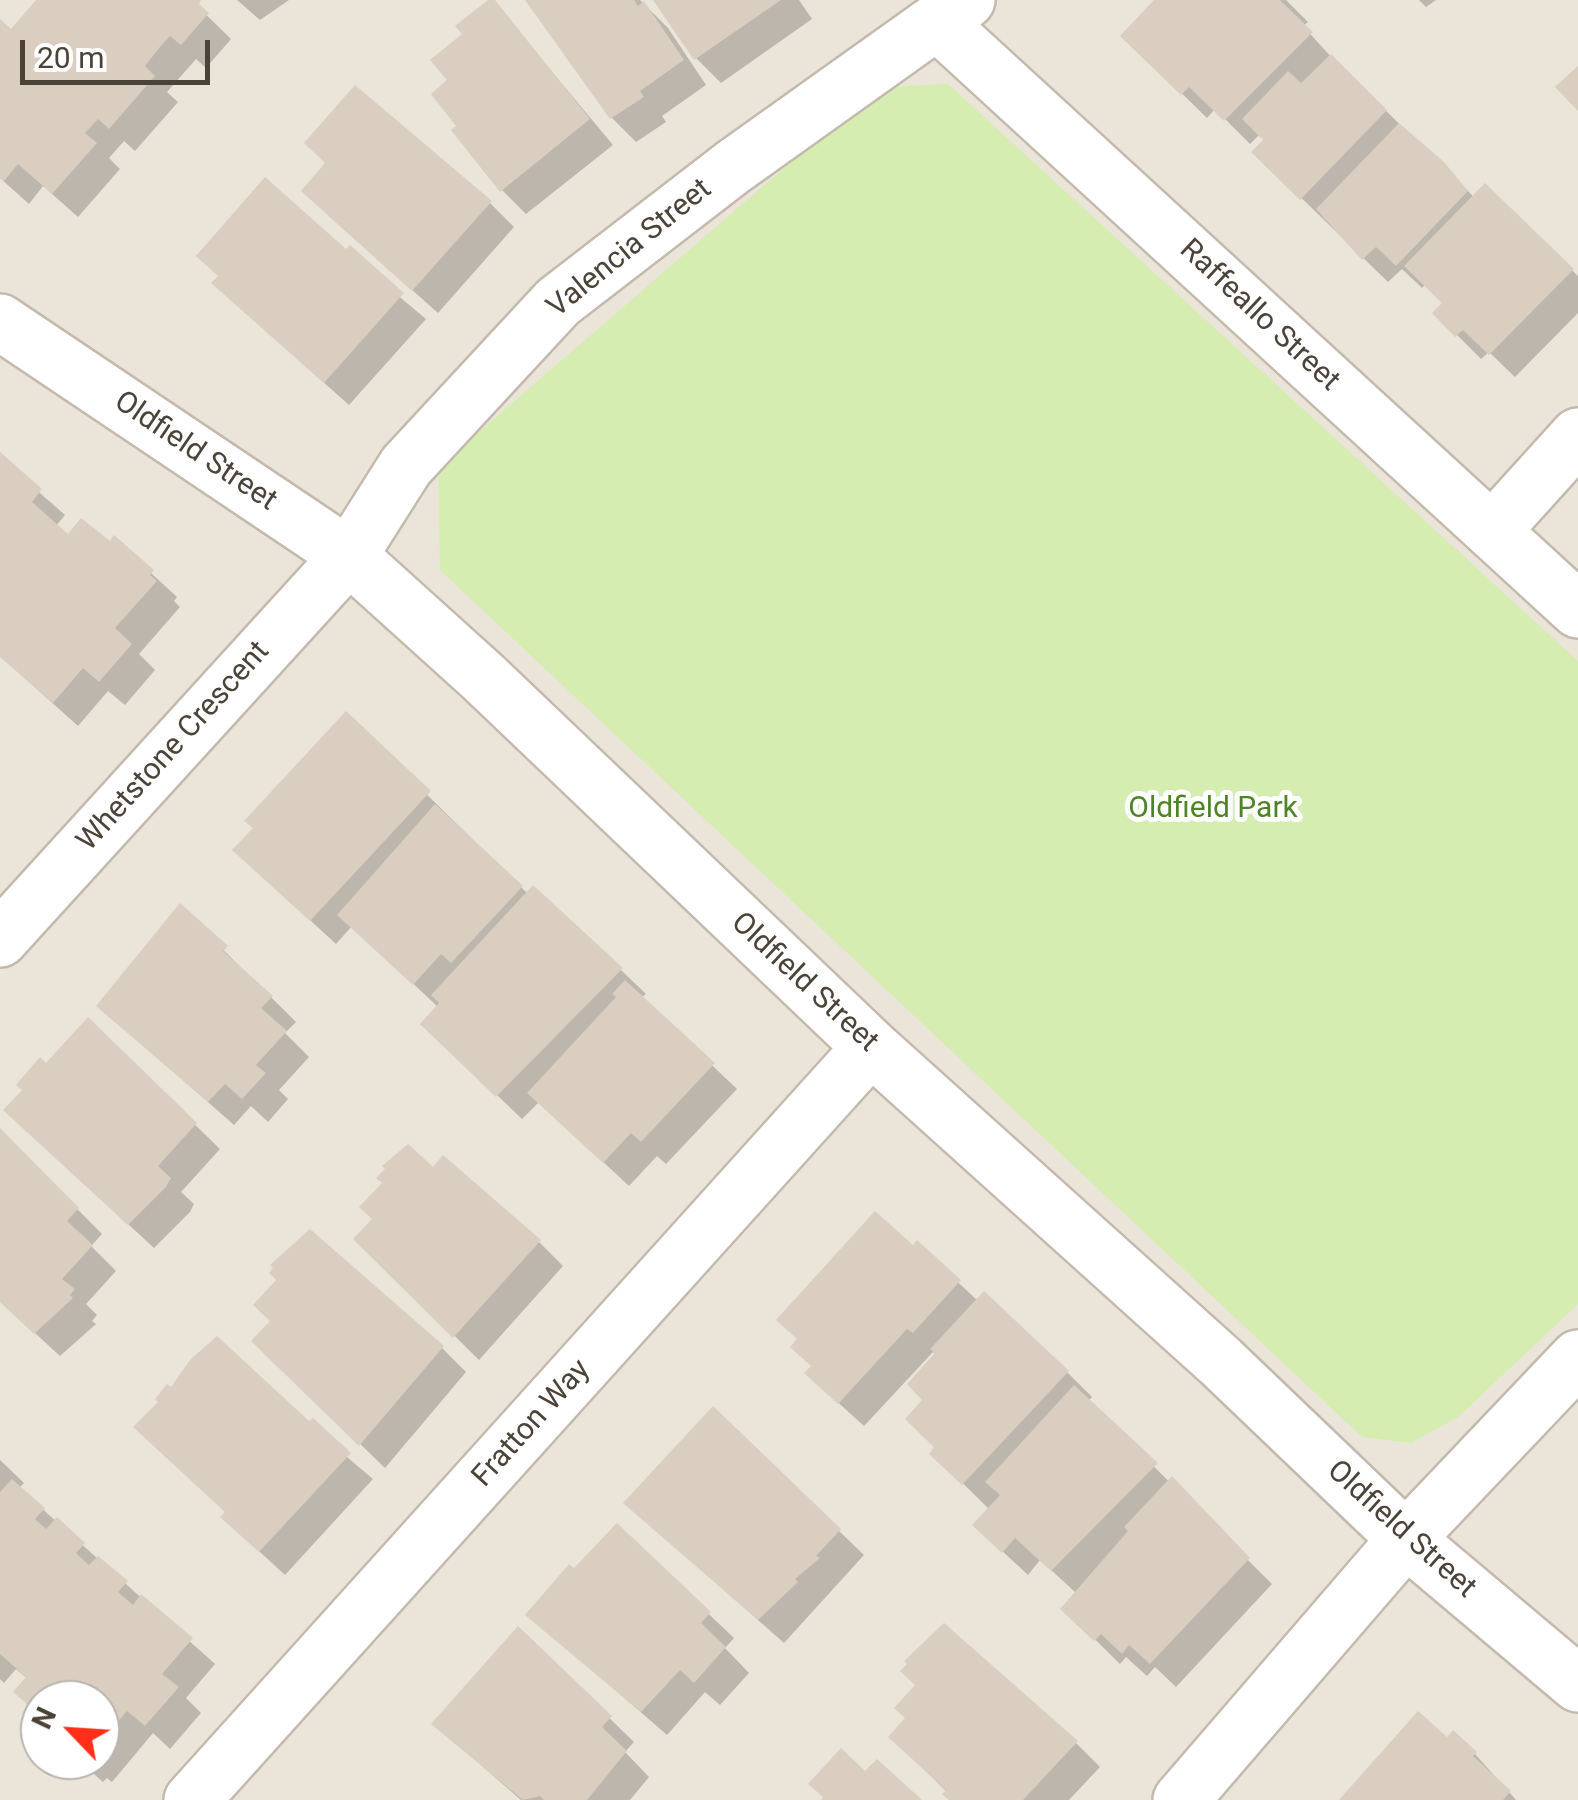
<!DOCTYPE html>
<html>
<head>
<meta charset="utf-8">
<style>
	body { margin:0 }
	#map { position:relative; width:1578px; height:1800px; overflow:hidden; background:#f7f3eb; font-family:Roboto,sans-serif }
	canvas { display:block }
	.north { position:absolute; left:20px; top:1680px; width:100px; height:100px; box-sizing:border-box; background:#fff; border:2px solid #b7b4af; border-radius:50%; rotate:295deg; font-size:28px; font-weight:700; line-height:40px; text-align:center; color:#4c4338 }
	.north::after { content:''; display:block; margin:auto; width:35px; height:45px; background:#ff2f1a; clip-path:polygon(50% 0,100% 100%,50% 72%,0 100%) }
	.scale { position:absolute; left:20px; top:40px; width:190px; height:45px; box-sizing:border-box; border:5px solid #4c4338; border-top:0; padding-left:12px; font-size:30px; line-height:35px; white-space:nowrap; color:#4c4338; -webkit-text-stroke:8px #fff; paint-order:stroke }
</style>
</head>
<body>
<div id="map">
<canvas width="1578" height="1800"></canvas>
<div class="north">N</div>
<div class="scale">20 m</div>
</div>
<script>
const context = document.querySelector('canvas').getContext('2d');
context.lineJoin = 'round';
function fill(path, color) {
  context.fillStyle = color;
  context.fill(path, 'evenodd');
}
function stroke(path, color, width, dash) {
  context.strokeStyle = color;
  context.lineWidth = width;
  context.lineCap = dash ? 'butt' : 'round';
  context.setLineDash(dash || []);
  context.stroke(path);
}
function write(font, color, halo, rows, align = 'center') {
  context.font = font + ' Roboto,sans-serif';
  context.lineWidth = 10;
  context.setLineDash([]);
  context.textBaseline = 'middle';
  context.strokeStyle = halo;
  context.fillStyle = color;
  for (const [text, x, y, turn = 0] of rows) {
    context.save();
    context.translate(x, y);
    context.rotate((+turn || 0) * Math.PI / 180);
    context.textAlign = isNaN(turn) ? turn : align;
    if (halo) context.strokeText(text, 0, 0);
    context.fillText(text, 0, 0);
    context.restore();
  }
}
const residential = new Path2D(`
	M0,0H1578V1800H0ZM40,1700H100V1760H40Z`);
const green = new Path2D(`
	M948,84L1578,661V1304L1458,1417L1411,1443L1362,1437L440,570L438,467L878,87Z`);
const shadow = new Path2D(`
	M39,0H191L231,39L206,68L196,59L167,92L178,102L135,151L124,141L109,158L120,169L78,217L43,186L29,204L0,178V22L12,32Z
	M237,0H289L260,20Z
	M492,0L613,145L526,214L502,190L460,126L451,81L466,34Z
	M528,0H640L668,28L706,85L662,116L666,122L636,142L612,118Z
	M656,0H799L812,19L721,83L696,58Z
	M1158,0H1286L1308,22L1303,26L1333,59L1475,198L1485,187L1578,276V313L1515,377L1489,352L1481,359L1435,313L1446,303L1426,284L1422,288L1402,269L1388,282L1254,152L1266,141L1260,134L1250,144L1215,109L1207,118L1123,36Z
	M1419,0H1436L1426,7Z
	M490,203L514,227L438,313L328,215Z
	M347,253L426,319L349,405L239,307Z
	M0,458L65,515L56,526L68,537L110,544L114,539L177,597L174,601L180,607L139,654L155,670L125,705L108,691L78,726L0,656Z
	M346,715L528,894L534,888L621,970L646,994L641,998L737,1089L666,1164L657,1156L629,1186L539,1102L522,1119L448,1048L438,1007L352,926L336,944L260,874Z
	M180,907L296,1022L285,1033L309,1057L279,1090L288,1099L268,1122L251,1106L234,1125L99,1006Z
	M88,1021L220,1149L181,1192L194,1204L190,1212L154,1248L31,1134L46,1067Z
	M0,1131L102,1234L91,1246L116,1271L86,1304L97,1315L92,1321L96,1324L60,1356L0,1301Z
	M433,1171L539,1242L563,1266L479,1360L357,1239Z
	M917,1244L978,1301L984,1295L1068,1373L1092,1397L1088,1401L1272,1584L1176,1687L1155,1667L1147,1676L1126,1657L1120,1664L1064,1609L1077,1595L1074,1591L1040,1560L1028,1575L1000,1549L990,1510L932,1453L937,1447L926,1400L937,1355L933,1352L864,1426L832,1397Z
	M254,1341L442,1348L466,1372L385,1468Z
	M171,1391L309,1425L373,1479L285,1575L248,1541L227,1513Z
	M713,1410L864,1555L784,1643L626,1503Z
	M0,1460L24,1483L19,1488L215,1664L186,1698L201,1713L170,1749L153,1733L112,1782L107,1778L103,1782L78,1760H100V1700H40V1725L28,1679L16,1669L4,1683L0,1679Z
	M617,1527L734,1638L725,1648L749,1673L720,1705L705,1692L667,1735L528,1614Z
	M518,1629L634,1742L625,1752L649,1777L630,1800H521L434,1724Z
	M908,1719L1076,1743L1100,1767L1069,1800H955L892,1737Z
	M1447,1740L1475,1754L1516,1800H1343Z`);
const building = new Path2D(`
	M36,0H201L199,4L209,13L181,45L170,36L160,47L145,66L155,76L109,129L98,119L85,133L97,143L52,194L18,164L4,181L0,178V19L11,29Z
	M488,0H495L590,119L500,192L451,130L456,126L431,94L447,80L430,60L462,34L455,26Z
	M525,0H634L638,6L644,1L684,60L640,91L644,97L610,119Z
	M653,0H781L694,60Z
	M1154,0H1280L1313,32L1224,121L1189,87L1181,95L1120,36Z
	M1331,54L1387,110L1300,200L1251,152L1263,140L1242,119L1288,71L1301,83Z
	M1578,66V111L1555,87Z
	M355,85L492,201L412,291L301,191L325,163L304,143Z
	M1399,123L1444,162L1468,191L1396,266L1376,247L1362,260L1316,209Z
	M265,177L346,249L350,245L404,293L324,383L211,283L218,276L196,256Z
	M1485,183L1574,269L1489,355L1463,330L1455,337L1432,313L1442,303L1404,266Z
	M0,452L42,489L32,502L68,534L81,518L110,541L114,535L154,570L150,575L157,581L115,628L132,644L99,682L83,668L53,703L0,657Z
	M346,711L431,791L310,921L232,850L253,828L244,821Z
	M435,804L523,886L451,963L441,954L413,985L337,915Z
	M533,885L623,968L496,1097L420,1024L439,1003L431,995Z
	M180,903L228,946L223,951L273,996L261,1008L287,1031L256,1065L266,1073L242,1099L225,1084L208,1102L96,1006Z
	M625,980L715,1063L641,1142L631,1133L603,1163L527,1093L616,997L612,994Z
	M88,1017L197,1123L158,1166L171,1178L166,1187L128,1225L3,1110L22,1090L16,1085L40,1057L46,1063Z
	M0,1128L79,1208L67,1221L93,1245L62,1279L75,1289L70,1295L73,1298L34,1334L0,1302Z
	M408,1144L433,1167L443,1155L541,1240L453,1338L353,1239L372,1219L359,1207L382,1183L376,1178L385,1169L382,1166Z
	M875,1211L913,1245L917,1240L961,1280L913,1333L907,1329L838,1404L804,1373L811,1366L790,1347L797,1339L776,1320Z
	M310,1229L444,1346L359,1446L251,1341L270,1321L253,1305L276,1280L269,1273L273,1268L270,1265Z
	M984,1291L1069,1371L962,1485L929,1454L934,1447L905,1419L922,1400L907,1384L935,1353L930,1349Z
	M217,1336L309,1421L313,1418L351,1453L259,1552L220,1517L225,1512L133,1427L158,1402L155,1399L167,1384L171,1387L190,1360Z
	M1074,1385L1158,1463L1051,1571L1015,1538L1002,1553L972,1525L1000,1495L985,1482Z
	M713,1406L841,1529L816,1556L820,1558L795,1579L798,1582L758,1620L623,1503Z
	M1172,1476L1250,1558L1150,1664L1129,1645L1122,1654L1101,1634L1094,1641L1060,1609L1128,1531L1124,1527Z
	M12,1479L45,1508L35,1519L46,1529L57,1517L85,1543L76,1553L89,1565L98,1556L128,1581L118,1592L133,1605L141,1594L193,1638L162,1674L179,1687L145,1726L127,1711L100,1743V1700H40V1727L32,1721L34,1710L13,1692L26,1677L0,1654V1492Z
	M617,1523L711,1612L701,1623L726,1647L694,1683L680,1670L641,1712L525,1615L569,1564L574,1568Z
	M944,1623L1078,1741L1023,1800H949L942,1794L946,1790L888,1737L905,1718L894,1708L915,1685L900,1671L907,1664L904,1661Z
	M518,1626L612,1716L602,1727L627,1751L587,1800H544L540,1796L523,1800L431,1724Z
	M1418,1711L1447,1737L1453,1730L1477,1752L1473,1756L1511,1791L1503,1800H1339Z
	M841,1748L865,1771L877,1759L922,1800H821L823,1797L808,1784Z`);
const minor = new Path2D(`
	M938,23L1578,610
	M0,322L349,556L483,677L871,1047L1221,1362L1406,1539L1578,1684
	M1492,531L1578,436
	M0,939L349,556L406,466L558,302L733,167L967,0
	M192,1800L871,1047
	M1181,1800L1406,1539L1578,1358`);
const streetNames = [
	["Valencia Street",630,249,-39],
	["Raffeallo Street",1259,316,43],
	["Oldfield Street",195,452,34],
	["Whetstone Crescent",174,747,-48],
	["Oldfield Street",804,983,43],
	["Fratton Way",532,1424,-48],
	["Oldfield Street",1401,1530,42]
];
const parkNames = [
	["Oldfield Park",1213,809]
];
fill(residential, '#ebe4d9');
fill(green, '#d6edb2');
fill(shadow, '#0003');
fill(building, '#d9cec0');
stroke(minor, '#c3baad', 60);
stroke(minor, '#fff', 55);
write('30px', '#4c4338', '#fff', streetNames);
write('30px', '#4f8425', '#fff', parkNames);
</script>
</body>
</html>
